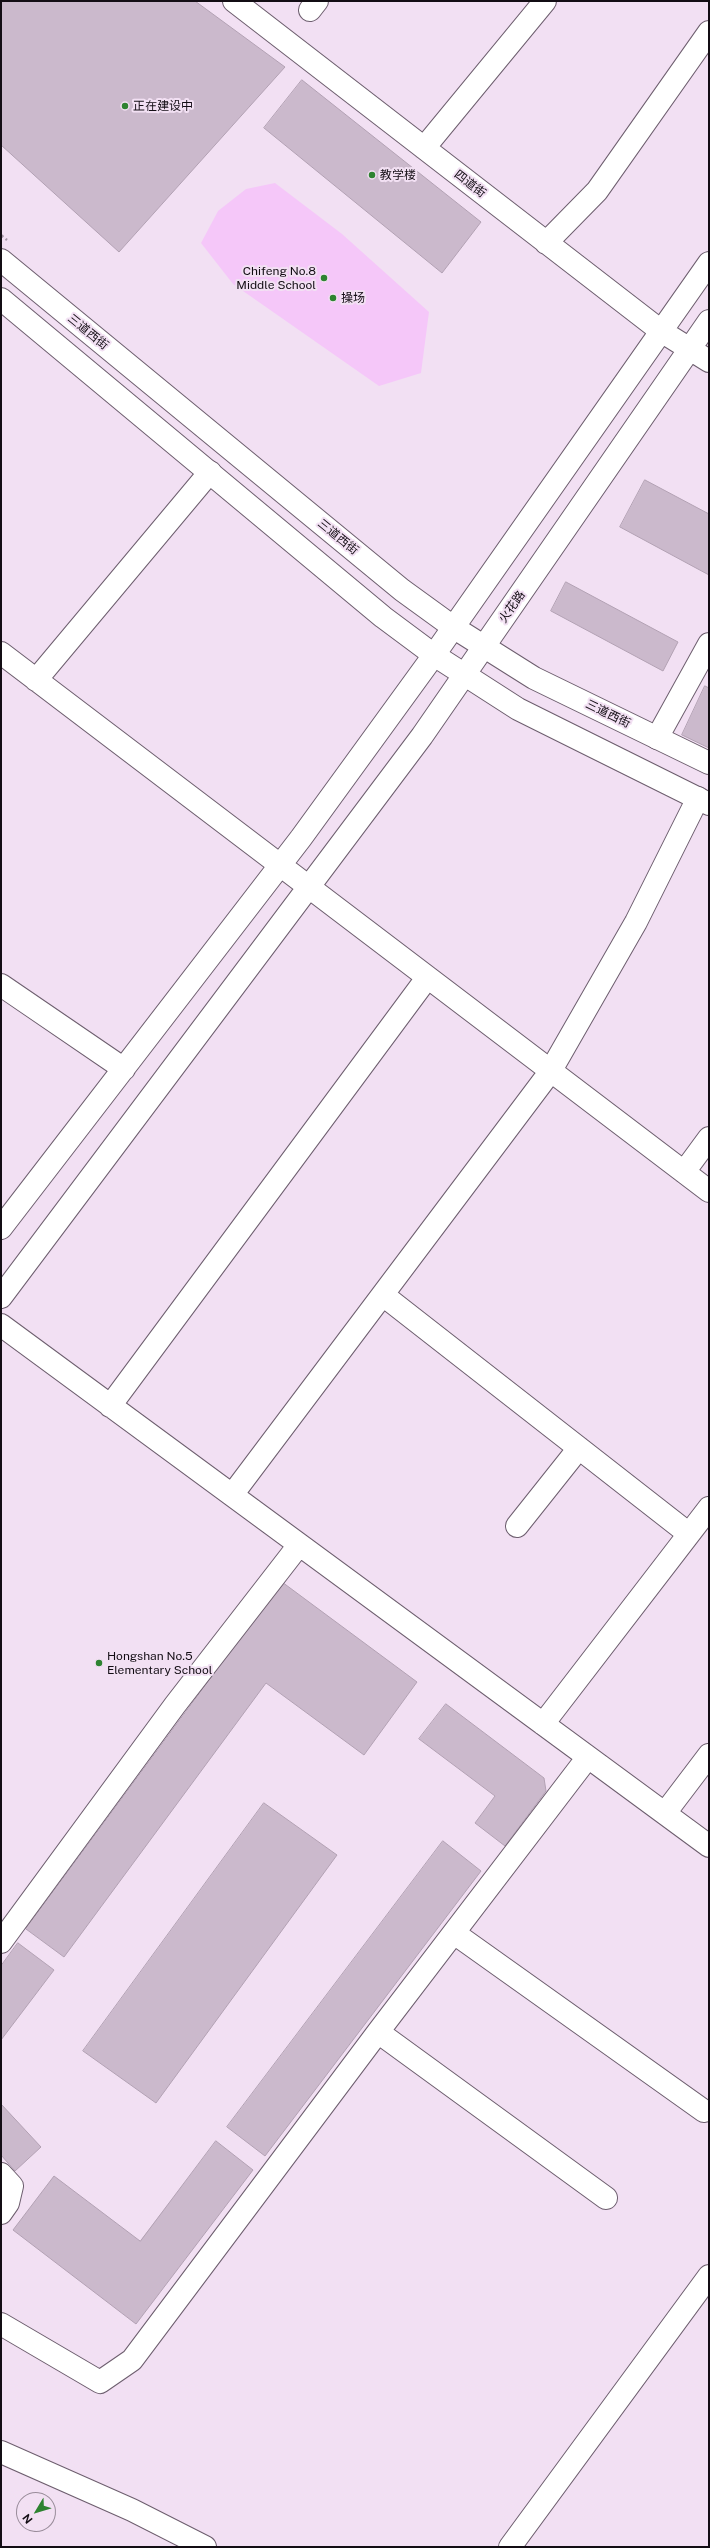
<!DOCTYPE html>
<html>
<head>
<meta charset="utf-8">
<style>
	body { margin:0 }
	#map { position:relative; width:710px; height:2548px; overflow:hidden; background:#f2e0f3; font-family:"Public Sans",sans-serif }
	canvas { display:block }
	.frame { position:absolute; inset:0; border:2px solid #130d14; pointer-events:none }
	.north { position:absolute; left:16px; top:2492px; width:40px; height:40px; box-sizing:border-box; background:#f2e0f3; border:1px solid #998c9a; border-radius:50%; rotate:232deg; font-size:11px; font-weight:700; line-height:16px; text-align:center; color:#130d14 }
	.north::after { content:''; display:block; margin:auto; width:14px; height:18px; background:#2e8331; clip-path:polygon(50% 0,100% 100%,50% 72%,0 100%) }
</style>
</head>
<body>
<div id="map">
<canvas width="710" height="2548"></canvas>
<div class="frame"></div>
<div class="north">N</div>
</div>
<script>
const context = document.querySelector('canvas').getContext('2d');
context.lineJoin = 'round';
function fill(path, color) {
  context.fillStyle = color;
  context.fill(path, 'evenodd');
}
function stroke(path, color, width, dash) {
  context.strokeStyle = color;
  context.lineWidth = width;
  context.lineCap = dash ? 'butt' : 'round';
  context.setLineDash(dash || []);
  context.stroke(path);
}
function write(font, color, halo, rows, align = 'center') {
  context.font = font + ' "Public Sans","Noto Sans SC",sans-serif';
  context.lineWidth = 4;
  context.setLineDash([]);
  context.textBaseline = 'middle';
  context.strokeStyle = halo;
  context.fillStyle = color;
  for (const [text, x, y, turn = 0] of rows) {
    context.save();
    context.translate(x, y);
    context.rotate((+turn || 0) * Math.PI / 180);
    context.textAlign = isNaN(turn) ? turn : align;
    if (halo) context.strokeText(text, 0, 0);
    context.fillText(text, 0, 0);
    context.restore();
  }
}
const green = new Path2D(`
	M275,183L342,234L429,312L421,373L379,386L233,284L201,243L218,211L246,189Z`);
const building = new Path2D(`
	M1,1H195L285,67L119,252L1,145Z
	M302,80L481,222L442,273L264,128Z
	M645,480L709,514V575L620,527Z
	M566,582L678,642L663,671L551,611Z
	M705,686L709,688V748L682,735Z
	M282,1582L417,1682L364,1755L266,1683L64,1957L26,1929Z
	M446,1704L544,1778L546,1791L505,1846L475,1823L495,1796L419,1739Z
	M264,1803L337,1855L156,2103L83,2051Z
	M443,1841L481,1871L265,2156L227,2127Z
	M18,1943L54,1970L1,2040V1966Z
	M1,2104L41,2147L15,2171L1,2155Z
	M216,2141L253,2170L136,2324L13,2230L54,2176L140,2241Z`);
const path = new Path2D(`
	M1,235L7,240`);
const minor = new Path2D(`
	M234,1L661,331L709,361
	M310,10L317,1
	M424,148L545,1
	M546,243L597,191L709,32
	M1,653L709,1191
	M36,680L210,472
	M657,738L709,644
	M1,985L124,1069
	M684,1172L709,1138
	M1,1228L301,838L434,655L709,263
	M383,1295L689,1534
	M1,1297L422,736L709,321
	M1,1325L709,1846
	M110,1406L427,978
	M232,1495L550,1072L636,922L698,798
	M517,1526L579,1448
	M543,1724L709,1508
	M665,1813L709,1755
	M454,1933L704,2111
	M1,1942L175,1705L299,1545
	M378,2032L606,2198
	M1,2174L12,2186L8,2203L1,2213
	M1,2324L100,2382L132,2360L378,2032L588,1757
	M1,2452L132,2510L205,2547
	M510,2547L709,2276`);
const major = new Path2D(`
	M1,260L402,590L453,627L534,678L709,763
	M1,299L383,617L434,655L518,709L709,804`);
const markers = [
	[125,106,4,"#2e8331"],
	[372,175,4,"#2e8331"],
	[324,278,4,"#2e8331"],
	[333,298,4,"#2e8331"],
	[99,1663,4,"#2e8331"]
];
const poiNames = [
	["正在建设中",133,106],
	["教学楼",380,175],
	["Chifeng No.8",316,271,"right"],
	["Middle School",316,285,"right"],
	["操场",341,298],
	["Hongshan No.5",107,1656],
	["Elementary School",107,1670]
];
const streetNames = [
	["四道街",470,184,38],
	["三道西街",88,332,39],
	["三道西街",338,537,39],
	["火花路",512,607,-55],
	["三道西街",608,714,26]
];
fill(green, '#f5c7f9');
fill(building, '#cbb9cc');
stroke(building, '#b2a1b3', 1);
stroke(minor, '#6d5e6e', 24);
stroke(major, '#6d5e6e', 24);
stroke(path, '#a496a5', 2.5, [3, 3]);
stroke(minor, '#fff', 22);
stroke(major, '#fff', 22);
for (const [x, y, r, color] of markers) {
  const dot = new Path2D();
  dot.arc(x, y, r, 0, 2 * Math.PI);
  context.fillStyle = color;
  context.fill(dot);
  stroke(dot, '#f2e0f3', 1.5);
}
write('12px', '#130d14', '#f2e0f3', poiNames, 'left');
write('12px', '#130d14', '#f2e0f3', streetNames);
</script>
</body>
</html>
